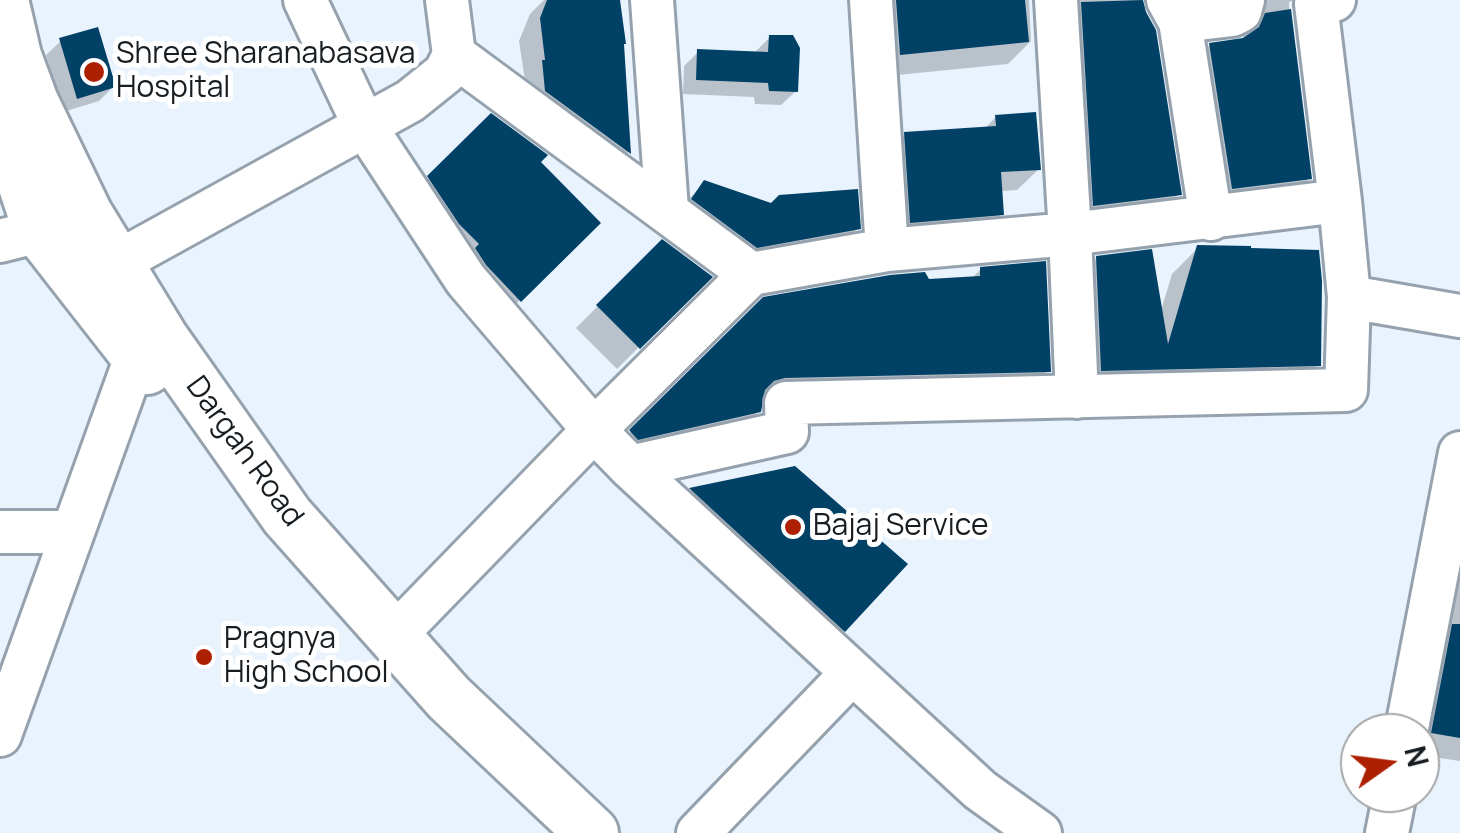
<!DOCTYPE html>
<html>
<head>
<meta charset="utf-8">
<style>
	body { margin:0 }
	#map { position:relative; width:1460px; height:833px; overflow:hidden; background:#e8f3fd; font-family:Manrope,sans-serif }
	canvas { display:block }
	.north { position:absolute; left:1340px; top:713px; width:100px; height:100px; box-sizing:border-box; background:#fff; border:2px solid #a3a5a6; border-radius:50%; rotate:76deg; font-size:28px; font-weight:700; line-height:40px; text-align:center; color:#181d21 }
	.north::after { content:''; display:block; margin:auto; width:35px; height:45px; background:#ae2002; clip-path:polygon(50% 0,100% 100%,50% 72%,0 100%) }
</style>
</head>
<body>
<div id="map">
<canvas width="1460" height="833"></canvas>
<div class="north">N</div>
</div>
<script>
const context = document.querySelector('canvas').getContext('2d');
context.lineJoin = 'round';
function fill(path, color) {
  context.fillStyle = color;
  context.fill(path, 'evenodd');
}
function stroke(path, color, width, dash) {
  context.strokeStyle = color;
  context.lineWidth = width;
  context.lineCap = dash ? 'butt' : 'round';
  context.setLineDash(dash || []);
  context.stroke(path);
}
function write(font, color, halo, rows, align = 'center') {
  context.font = font + ' Manrope,sans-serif';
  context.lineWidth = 10;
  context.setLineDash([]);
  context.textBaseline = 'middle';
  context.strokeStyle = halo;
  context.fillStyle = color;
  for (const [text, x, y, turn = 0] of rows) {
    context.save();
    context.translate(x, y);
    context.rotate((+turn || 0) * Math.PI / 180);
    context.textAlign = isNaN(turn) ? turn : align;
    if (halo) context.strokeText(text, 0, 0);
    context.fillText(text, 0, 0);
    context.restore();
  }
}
const shadow = new Path2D(`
	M544,0H618L628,154L608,174L525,81L519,41L530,14Z
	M861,0H1029L1031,41L1008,64L877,77Z
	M1043,0H1141L1179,194L1156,217L1071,228Z
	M1228,0H1296L1289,2V7L1310,178L1286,202L1209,211L1187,69L1210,45L1242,40L1245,32Z
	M770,37L796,91L781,105L755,104L754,97L683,94L684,66L698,52H755Z
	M61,41L113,87L99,101L63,112L46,55Z
	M491,116L539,161L597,223L499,321L408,199Z
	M996,117L1039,169L1017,190L1000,191L1001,214L980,235L890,243L884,155L906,134L984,129Z
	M705,183L771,206L858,228L837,250L735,268L683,205Z
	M662,242L709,277L617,369L576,328Z
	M1198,248L1318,365L1293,390L1076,395L1072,284L1097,258L1160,314L1172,274Z
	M981,269L1048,371L1024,395L760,401L759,411L734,436L607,456L764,300L971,279Z
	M794,468L844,630L817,657L664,516L691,490Z
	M1460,503V761L1420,755V733Z`);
const building = new Path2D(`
	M547,0H620L626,44H624L631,154L545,91L542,60H545L540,18Z
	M896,0H1025L1029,42L900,55Z
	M1143,0L1146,12L1156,30L1182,195L1093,206L1081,2Z
	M1291,9L1312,179L1232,189L1209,43L1243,38L1259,27L1265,13Z
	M98,27L116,87L77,99L59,38Z
	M769,35H793L800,48L798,92L769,91L768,83L696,80L697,49L768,52Z
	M1036,112L1041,170L1001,172L1004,215L910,223L904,132L996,126L995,115Z
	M491,113L548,155L541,162L601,223L521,302L486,265L475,248L479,244L459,224L427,176Z
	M704,180L771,203L779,195L858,189L861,229L757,248L691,199Z
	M662,239L713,277L640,349L596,305Z
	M1197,245L1251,246V248L1319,250L1322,281L1321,366L1101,371L1096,256L1152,249L1168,344Z
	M1046,261L1051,372L785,378L774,381L765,390L761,412L638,440L629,430L763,297L890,275L925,272L929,279L980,276V267Z
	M795,466L908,564L845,632L689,488Z
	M1452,624H1460V738L1431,733Z`);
const minor = new Path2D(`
	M305,0L364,125L466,280L594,430L630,467L980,790L1040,833
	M652,0L667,210
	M871,0L887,250
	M1056,0L1070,234L1077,397
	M1168,0L1178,18L1182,21L1232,15L1240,11L1243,0
	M1180,21L1211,219
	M454,55L751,274L887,250L1070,234L1340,201L1316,4L1334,0
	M1340,201L1349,297L1460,316
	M0,241L40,231L67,221
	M116,263L410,101L445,73L454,55L447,0
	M630,467L787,432L786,403L1346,390L1349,297
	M0,532H73
	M394,636L594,430L751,274
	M1406,733L1460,453
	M0,735L137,354
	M698,833L852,673
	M1387,833L1395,793`);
const major = new Path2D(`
	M2,0L15,56L32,102L86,214L163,340L287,516L449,698L592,833
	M0,111L40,231L147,368`);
const markers = [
	[94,72,12,"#ae2002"],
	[793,527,10,"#ae2002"],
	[204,657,10,"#ae2002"]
];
const poiNames = [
	["Shree Sharanabasava",116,55],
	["Hospital",116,89],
	["Bajaj Service",813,527],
	["Pragnya",224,640],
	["High School",224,674]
];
const streetNames = [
	["Dargah Road",244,452,54]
];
fill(shadow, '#0003');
fill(building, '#014165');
stroke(minor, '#95a2ad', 48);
stroke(major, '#95a2ad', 58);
stroke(minor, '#fff', 42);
stroke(major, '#fff', 52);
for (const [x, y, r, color] of markers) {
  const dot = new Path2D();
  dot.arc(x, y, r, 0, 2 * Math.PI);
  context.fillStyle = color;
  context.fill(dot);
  stroke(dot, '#fff', 4);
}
write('30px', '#181d21', '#fff', poiNames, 'left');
write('30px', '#181d21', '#fff', streetNames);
</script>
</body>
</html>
